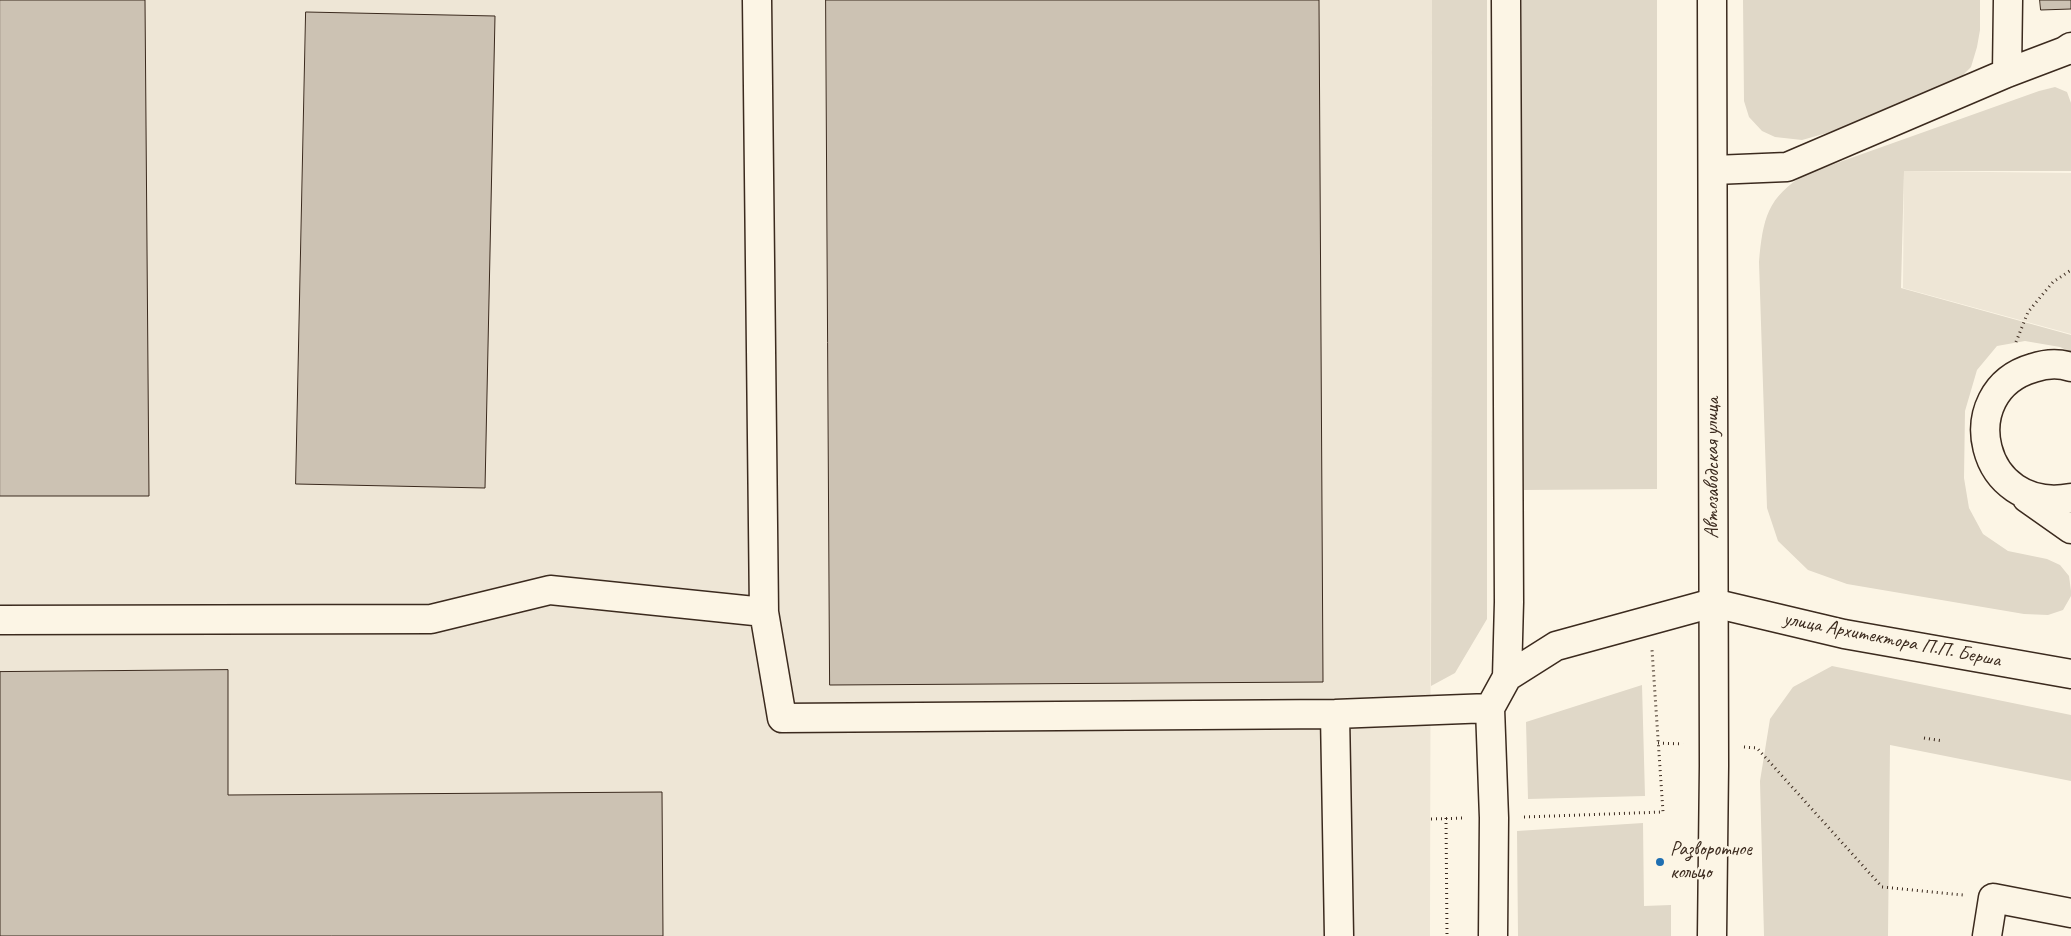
<!DOCTYPE html>
<html>
<head>
<meta charset="utf-8">
<style>
	body { margin:0 }
	canvas { display:block; background:#fcf5e5 }
</style>
</head>
<body>
<canvas width="2071" height="936"></canvas>
<script>
const context = document.querySelector('canvas').getContext('2d');
context.lineJoin = 'round';
function fill(path, color) {
  context.fillStyle = color;
  context.fill(path, 'evenodd');
}
function stroke(path, color, width, dash) {
  context.strokeStyle = color;
  context.lineWidth = width;
  context.lineCap = dash ? 'butt' : 'round';
  context.setLineDash(dash || []);
  context.stroke(path);
}
function write(font, color, halo, rows, align = 'center') {
  context.font = font + ' Caveat,sans-serif';
  context.lineWidth = 5;
  context.setLineDash([]);
  context.textBaseline = 'middle';
  context.strokeStyle = halo;
  context.fillStyle = color;
  for (const [text, x, y, turn = 0] of rows) {
    context.save();
    context.translate(x, y);
    context.rotate((+turn || 0) * Math.PI / 180);
    context.textAlign = isNaN(turn) ? turn : align;
    if (halo) context.strokeText(text, 0, 0);
    context.fillText(text, 0, 0);
    context.restore();
  }
}
const built = new Path2D(`
	M0,0H1432L1430,936H0Z
	M1904,171L2071,173V334L1903,288Z`);
const green = new Path2D(`
	M1432,0H1487V619L1455,673L1431,686Z
	M1522,0H1657V489L1522,490Z
	M1743,0H1980V30L1977,47L1971,67L1953,85L1827,133L1802,140L1775,137L1762,131L1749,117L1744,101Z
	M2055,87L2067,92L2071,103V171H1904L1901,288L2071,335V352L2060,347L2025,341L1997,346L1977,370L1965,411L1964,478L1969,508L1983,534L2008,551L2047,559L2060,565L2069,576L2071,591V596L2063,610L2048,615L2024,614L1847,584L1808,570L1778,541L1767,508L1759,262C1763,219 1767,197 1806,174L2039,91Z
	M1832,666L2071,715V781L1890,745L1888,936H1764L1760,781L1770,719L1793,687Z
	M1642,685L1645,796L1528,799L1526,722Z
	M1643,823L1644,906L1671,905V936H1518L1517,831Z`);
const building = new Path2D(`
	M0,0H145L149,496H0Z
	M826,0H1319L1323,682L830,685Z
	M2040,0H2071V9L2041,10Z
	M306,12L495,16L485,488L296,484Z
	M228,670V795L662,792L663,936H0V672Z`);
const path = new Path2D(`
	M2016,342L2028,312L2053,282L2071,270
	M1924,738L1943,741
	M1658,743L1683,744
	M1744,747L1757,748L1882,887L1963,895
	M1524,817L1663,812L1652,650
	M1446,818L1447,936
	M1431,819L1465,818`);
const minor = new Path2D(`
	M757,0L764,612
	M1506,0L1509,602L1507,677
	M2007,73L2008,0
	M1714,170L1787,167L2007,73L2065,51L2071,47
	M2071,367C2059,363 2045,364 2033,368C1953,391 1979,515 2071,498
	M2027,498L2071,529
	M0,620L431,619L550,590L764,612L782,718L1335,714L1490,708L1507,677L1556,646L1713,603L1844,634L2071,674
	M1490,708L1494,818L1493,936
	M1335,714L1339,936
	M1987,936L1993,898L2071,913`);
const major = new Path2D(`
	M1712,0L1714,766L1712,936`);
const markers = [
	[1660,862,5,"#1f6fb2"]
];
const streetNames = [
	["Автозаводская улица",1713,468,-90],
	["улица Архитектора П.П. Берша",1892,640,11]
];
const poiNames = [
	["Разворотное",1670,850],
	["кольцо",1670,873]
];
fill(built, '#eee6d6');
fill(green, '#e0d8c8');
fill(building, '#ccc2b3');
stroke(building, '#3b2a1e', 1);
stroke(minor, '#3b2a1e', 31);
stroke(major, '#3b2a1e', 31);
stroke(path, '#3b2a1e', 3, [1, 4]);
stroke(minor, '#fcf5e5', 28);
stroke(major, '#fcf5e5', 28);
for (const [x, y, r, color] of markers) {
  const dot = new Path2D();
  dot.arc(x, y, r, 0, 2 * Math.PI);
  context.fillStyle = color;
  context.fill(dot);
  stroke(dot, '#fcf5e5', 2);
}
write('20px', '#3b2a1e', '#fcf5e5', streetNames);
write('20px', '#3b2a1e', '#fcf5e5', poiNames, 'left');
</script>
</body>
</html>
